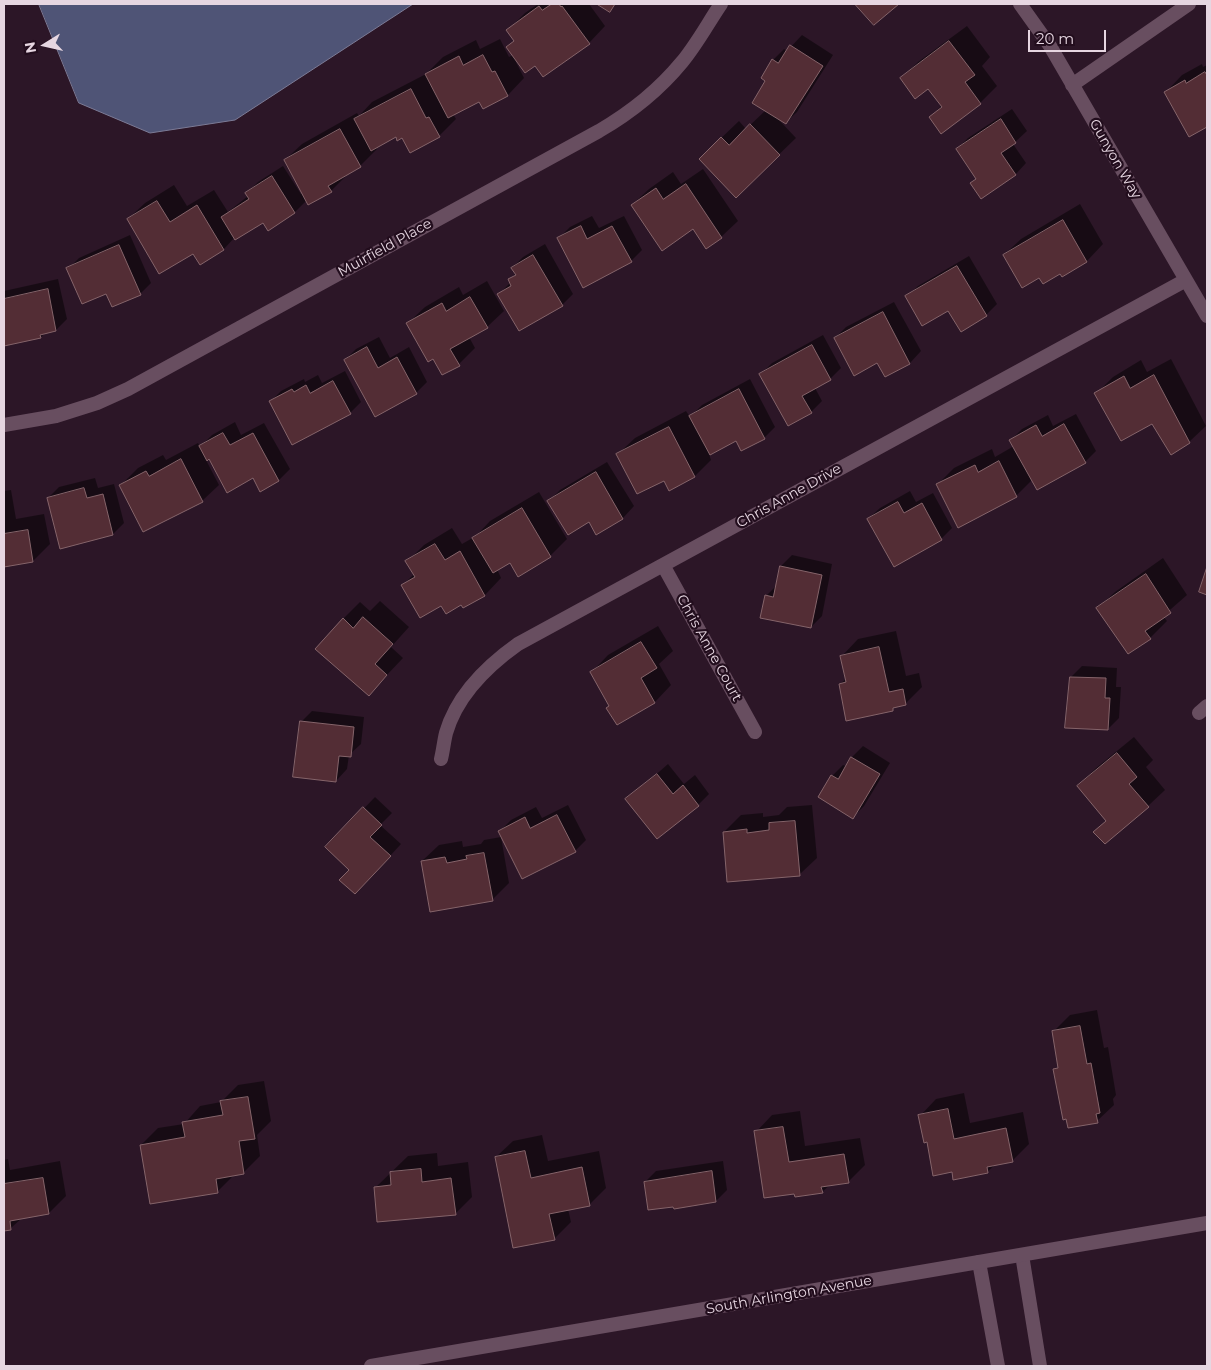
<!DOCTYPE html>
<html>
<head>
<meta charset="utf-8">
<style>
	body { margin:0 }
	#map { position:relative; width:1211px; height:1370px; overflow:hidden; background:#2c1627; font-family:Montserrat,sans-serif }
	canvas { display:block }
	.frame { position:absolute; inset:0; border:5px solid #e6d6e1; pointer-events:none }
	.north { position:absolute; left:20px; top:20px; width:50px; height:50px; -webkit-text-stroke:4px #220d1d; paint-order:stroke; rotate:260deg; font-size:14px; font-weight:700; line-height:20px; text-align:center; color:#e6d6e1 }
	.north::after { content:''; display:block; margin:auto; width:18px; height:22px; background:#e6d6e1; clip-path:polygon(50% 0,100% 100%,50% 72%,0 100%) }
	.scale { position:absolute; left:1028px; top:30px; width:78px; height:22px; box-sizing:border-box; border:2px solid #e6d6e1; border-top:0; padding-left:6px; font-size:15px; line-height:18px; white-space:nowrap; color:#e6d6e1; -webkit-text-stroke:4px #220d1d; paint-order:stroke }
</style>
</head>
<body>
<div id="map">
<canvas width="1211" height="1370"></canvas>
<div class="frame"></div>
<div class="north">N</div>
<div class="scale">20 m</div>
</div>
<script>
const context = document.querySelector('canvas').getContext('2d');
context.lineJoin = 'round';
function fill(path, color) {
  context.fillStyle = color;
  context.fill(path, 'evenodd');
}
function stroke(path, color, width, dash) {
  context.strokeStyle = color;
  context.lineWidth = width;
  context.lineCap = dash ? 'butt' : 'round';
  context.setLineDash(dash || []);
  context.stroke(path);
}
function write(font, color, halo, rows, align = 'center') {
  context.font = font + ' Montserrat,sans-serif';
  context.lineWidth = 4.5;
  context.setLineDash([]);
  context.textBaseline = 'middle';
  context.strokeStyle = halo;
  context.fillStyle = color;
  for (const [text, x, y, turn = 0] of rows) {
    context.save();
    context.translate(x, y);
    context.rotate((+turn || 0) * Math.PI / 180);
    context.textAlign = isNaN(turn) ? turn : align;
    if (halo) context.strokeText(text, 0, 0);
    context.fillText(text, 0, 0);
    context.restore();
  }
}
const water = new Path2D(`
	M39,4H413L235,120L150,133L79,103Z`);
const shadow = new Path2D(`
	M538,4H589L605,26L589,43L535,64L516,59L515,60L524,78L508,95L484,108L480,100L453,114L456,119L439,136H396L376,147L377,149L360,166L348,174L331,191L307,200L295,212L269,229L263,221L235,237L224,249L194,252L128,219L145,203L174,185L187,206L214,190L228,212L248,196L247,193L258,182L283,166L301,194L303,193L285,160L302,144L357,113L359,116L372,102L426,74L443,57L476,40L480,49L500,39L509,57L513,55L507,47L515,40L508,30L525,13Z
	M967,26L990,57L982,66L997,86L980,103L942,132L931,117L942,105L929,87L902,78L918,62Z
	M802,35L833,55L797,112L785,123L779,120L796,138L736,196L717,142L739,121L746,129L766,110L767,81L773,60L784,49L787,51Z
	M1202,64L1203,67L1207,65V125L1190,135L1166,92L1182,75Z
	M1012,109L1027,131L1013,144L1026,163L1015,175L972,183L977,178L957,149L968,138Z
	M703,169L738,221L721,237L632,205L649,189L673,172L681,184Z
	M1080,204L1103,244L1087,261L1063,275L1061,272L1040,276L1004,255L1021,239Z
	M592,216L599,228L624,216L642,250L631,261L559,238L570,227Z
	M130,235L151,283L140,294L107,292L68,269L79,258Z
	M545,244L573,294L562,305L499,294L510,283V280L516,273L512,268L523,257Z
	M969,256L997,304L986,315L907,297L918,286Z
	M58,279L67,319L56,330L46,332L41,337L4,345V291Z
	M487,281L504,311L487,327L469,337L475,348L459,364L433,357L408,323L425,307L459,287L463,295Z
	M894,302L921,351L910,363L885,375L877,362L835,338L846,327Z
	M823,335L841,368L830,379L815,388L822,401L811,412L761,374L772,363Z
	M379,337L390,358L409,347L427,382L416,393L345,360L356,349Z
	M1171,359L1206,426L1189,442L1096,394L1113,377L1141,360L1147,372Z
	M345,371L361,402L350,413L270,402L281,391L304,379L305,382L318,375L322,383Z
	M750,379L775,427L764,438L736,439L709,454L711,460L695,476L669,489L664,479L618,454L635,438L686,411L690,417L702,405Z
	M1076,414L1096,451L1085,462L1032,480L1016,496L959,526L937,485L954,468L992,449L995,457L1014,446L1011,440L1022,429L1048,415L1053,426Z
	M235,422L241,435L264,423L290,469L279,480L261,490L254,477L209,458L206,460L219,485L202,501L121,485L138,468L163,455L166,460L198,443L200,447L212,435Z
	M607,462L634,506L623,518L596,533L589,521L549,501L560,490Z
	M95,478L98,488L114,484L124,523L113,534L61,547L48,498L59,487Z
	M11,490L16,519L44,514L50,544L33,561L4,566V491Z
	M910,491L916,502L933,493L952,528L941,539L868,519L880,508Z
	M539,492L567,539L550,556L510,561L497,569L501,578L485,595L464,607L462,604H442L403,585L414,574L407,562L424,545L452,528L462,544L476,536L490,521Z
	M792,555L832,564L822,616L811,627L766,596L777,585L781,566Z
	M1163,558L1187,595L1163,616L1167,621L1150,638L1098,608L1115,592Z
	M380,601L409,627L391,647L403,658L369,694L343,619L360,602L370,611Z
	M658,626L673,651L659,664L671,685L655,702L617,724L611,705L592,672L608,655Z
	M896,631L906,676L919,673L922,687L905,704L896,706L893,709L840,684L847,678L842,656L858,639Z
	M1082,666L1117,668L1116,687H1121L1119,718L1108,729L1071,677Z
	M312,711L364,717L361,744L349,755L347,769L336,781L301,722Z
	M1134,737L1153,760L1146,767L1165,790L1148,806L1094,832L1107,820L1079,786L1095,769Z
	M863,746L890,763L864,806L853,817L820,797L832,776L843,765L846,766L852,757Z
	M668,764L684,784L695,775L709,794L698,805L657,838L627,800Z
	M375,797L392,813L380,825L401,844L366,882L327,847Z
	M568,805L586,840L575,851L500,831L511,820L536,807L542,818Z
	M812,805L817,858L800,874L728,881L724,832L741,815L763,813V817L779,815L787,807Z
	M501,837L509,883L492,900L422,861L439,845L462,841L463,847L481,844L484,840Z
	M1097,1010L1104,1048L1108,1047L1116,1095L1113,1099L1114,1105L1097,1121L1055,1070L1059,1066L1053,1032L1070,1015Z
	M264,1081L271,1121L257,1135L260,1156L243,1173L235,1174L217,1192L141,1145L158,1128L184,1124L200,1106L221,1102L238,1085Z
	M964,1093L970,1123L1023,1112L1029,1144L1012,1161L996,1164L987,1172L953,1171L927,1141L920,1116L936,1099Z
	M800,1111L805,1146L860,1138L865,1165L848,1182L830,1185L822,1192H795L756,1132L772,1115Z
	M542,1135L548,1161L599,1151L606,1188L590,1204L568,1209L571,1222L554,1239L496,1157L513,1141Z
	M437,1153L438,1166L468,1162L472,1197L455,1214L375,1188L408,1156Z
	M8,1159L10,1170L60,1161L66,1196L49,1213L22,1218L11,1228L4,1230V1160Z
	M723,1161L727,1190L716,1201L675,1207L645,1182L656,1171Z`);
const building = new Path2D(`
	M552,4H559L561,7L562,6L590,44L543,77L535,66L525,73L506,47L514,41L506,30L539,6L542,10Z
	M597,4H615L610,12Z
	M855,4H899L874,25Z
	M949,41L975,75L965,82L981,104L941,134L929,117L942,107L928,89L915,99L900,78Z
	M790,45L823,66L786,124L752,103L765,81L761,78L772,59L778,63Z
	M483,55L492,72L495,71L508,96L483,109L479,102L448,118L425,74L459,56L463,65Z
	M1205,72L1207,75V127L1189,137L1164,92L1185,80L1186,83Z
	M411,89L426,118L429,117L440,137L410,153L402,138L397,141L396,137L371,151L354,119Z
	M1001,119L1016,143L1001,153L1016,175L981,199L970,183L976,179L956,149Z
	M750,124L780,155L736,198L699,159L721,137L729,145Z
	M340,129L361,167L328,186L332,192L308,205L284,160Z
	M272,176L295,213L268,231L263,223L235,240L221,217L249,199L245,193Z
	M686,184L722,238L706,249L693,229L662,251L631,205L656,188L663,199Z
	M157,201L170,222L197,205L224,250L200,265L193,254L159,274L127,219Z
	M1063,220L1087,262L1062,277L1060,274L1043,284L1039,278L1022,288L1003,255Z
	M581,226L587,239L612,226L632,262L583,288L557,238Z
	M119,245L141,295L112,307L106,294L82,304L66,268Z
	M533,255L563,306L519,331L497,294L511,286L508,279L516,275L511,268Z
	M957,266L987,316L961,332L948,311L922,326L905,296Z
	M48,289L56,331L40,335L41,338L4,346V299Z
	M470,297L488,328L450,349L460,366L442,375L433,359L428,362L406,323L442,303L446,311Z
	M883,312L910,364L885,377L877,363L854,376L834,338Z
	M812,345L831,380L802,396L812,413L788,426L759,374Z
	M367,347L378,368L397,357L417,394L375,417L344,360Z
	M1154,375L1190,443L1171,455L1152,424L1121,441L1094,393L1124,376L1130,388Z
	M333,381L351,414L292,445L269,401L292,389L294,392L306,385L310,393Z
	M739,389L765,439L741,451L736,441L710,455L689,416Z
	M1064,424L1086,463L1037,490L1009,440L1036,425L1042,436Z
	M669,427L695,477L669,491L664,481L637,494L616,454Z
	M223,433L230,445L253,433L279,481L260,492L253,478L227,493L209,459L207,461L199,446Z
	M181,459L203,502L143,532L119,485L146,471L149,476Z
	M999,461L1017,497L958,528L936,484L975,465L978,472Z
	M596,472L623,519L596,535L589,522L568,535L547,501Z
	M84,488L87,498L103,494L113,535L60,549L47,498Z
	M898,502L904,513L922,503L942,540L894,567L867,519Z
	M522,508L551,557L518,577L510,563L493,573L472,538Z
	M28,530L33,562L4,567V534Z
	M435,544L445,560L460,551L485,596L463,608L461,605L446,614L441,606L420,618L401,585L415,577L405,561Z
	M780,566L822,575L811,628L760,618L765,595L773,597Z
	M1207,567V595L1199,592Z
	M1146,574L1171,613L1145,631L1151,639L1128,654L1096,608Z
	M363,617L393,644L375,664L387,675L369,696L315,649L343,618L353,628Z
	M641,642L657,668L641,678L655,703L617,725L606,708L609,706L590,672Z
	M879,647L889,692L903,689L906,705L893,708V711L846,721L839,684L846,682L840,656Z
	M1070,677L1106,678L1105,698H1110L1108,730L1065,728Z
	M300,721L354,727L351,757L339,756L336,782L293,777Z
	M1117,753L1137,777L1129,784L1149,807L1105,844L1093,832L1106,821L1077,786Z
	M851,757L880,774L853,819L818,797L831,775L838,779Z
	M657,774L673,794L683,785L699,806L657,839L625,799Z
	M363,807L382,825L370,837L391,856L355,894L339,880L349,870L325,847Z
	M557,815L576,852L522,879L498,831L525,817L530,828Z
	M795,821L800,876L727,882L723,832L747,829V833L769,830V823Z
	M484,853L493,901L430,912L421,861L445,857L447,863L467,859L466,856Z
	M1080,1026L1087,1064L1091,1063L1100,1113L1096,1114L1098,1123L1068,1128L1066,1119L1063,1120L1053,1069L1058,1068L1052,1031Z
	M248,1097L255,1139L239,1141L244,1174L216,1179L218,1193L150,1204L140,1145L185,1137L182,1122L223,1115L220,1101Z
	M948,1109L954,1139L1006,1128L1013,1162L987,1167L988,1173L953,1180L952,1172L933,1176L927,1142L924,1143L918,1115Z
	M783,1127L789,1162L844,1154L849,1183L821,1187L823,1193L795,1197L794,1194L764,1198L754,1131Z
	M525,1151L531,1178L582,1167L590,1206L549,1214L555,1240L513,1248L495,1157Z
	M421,1169L422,1182L451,1178L456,1215L377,1222L374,1187L391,1185L390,1172Z
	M712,1171L716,1202L674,1209L673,1207L648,1210L644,1182Z
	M43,1178L49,1214L10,1221L11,1230L4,1231V1184Z`);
const minor = new Path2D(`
	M1020,4L1050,46L1207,316
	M1072,85L1189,4
	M4,425L56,416L97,403L128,389L599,131C630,113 659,90 682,62C697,44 708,23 721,4
	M663,565L755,732
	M1199,713L1207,706
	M441,759C443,751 444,741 446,733C457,695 487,666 518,644L1186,280
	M1022,1255L1040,1366
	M979,1262L998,1366`);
const tertiary = new Path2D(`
	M371,1366L1207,1223`);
const streetNames = [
	["Gunyon Way",1115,159,60],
	["Muirfield Place",385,248,-29],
	["Chris Anne Drive",789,496,-29],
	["Chris Anne Court",709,648,61],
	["South Arlington Avenue",789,1295,-10]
];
fill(water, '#4f5476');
stroke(water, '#7c7b96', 1);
fill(shadow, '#0007');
fill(building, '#532d35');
stroke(building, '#85646a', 1);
stroke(minor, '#684e60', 14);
stroke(tertiary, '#684e60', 14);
write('14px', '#e6d6e1', '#220d1d', streetNames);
</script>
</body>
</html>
